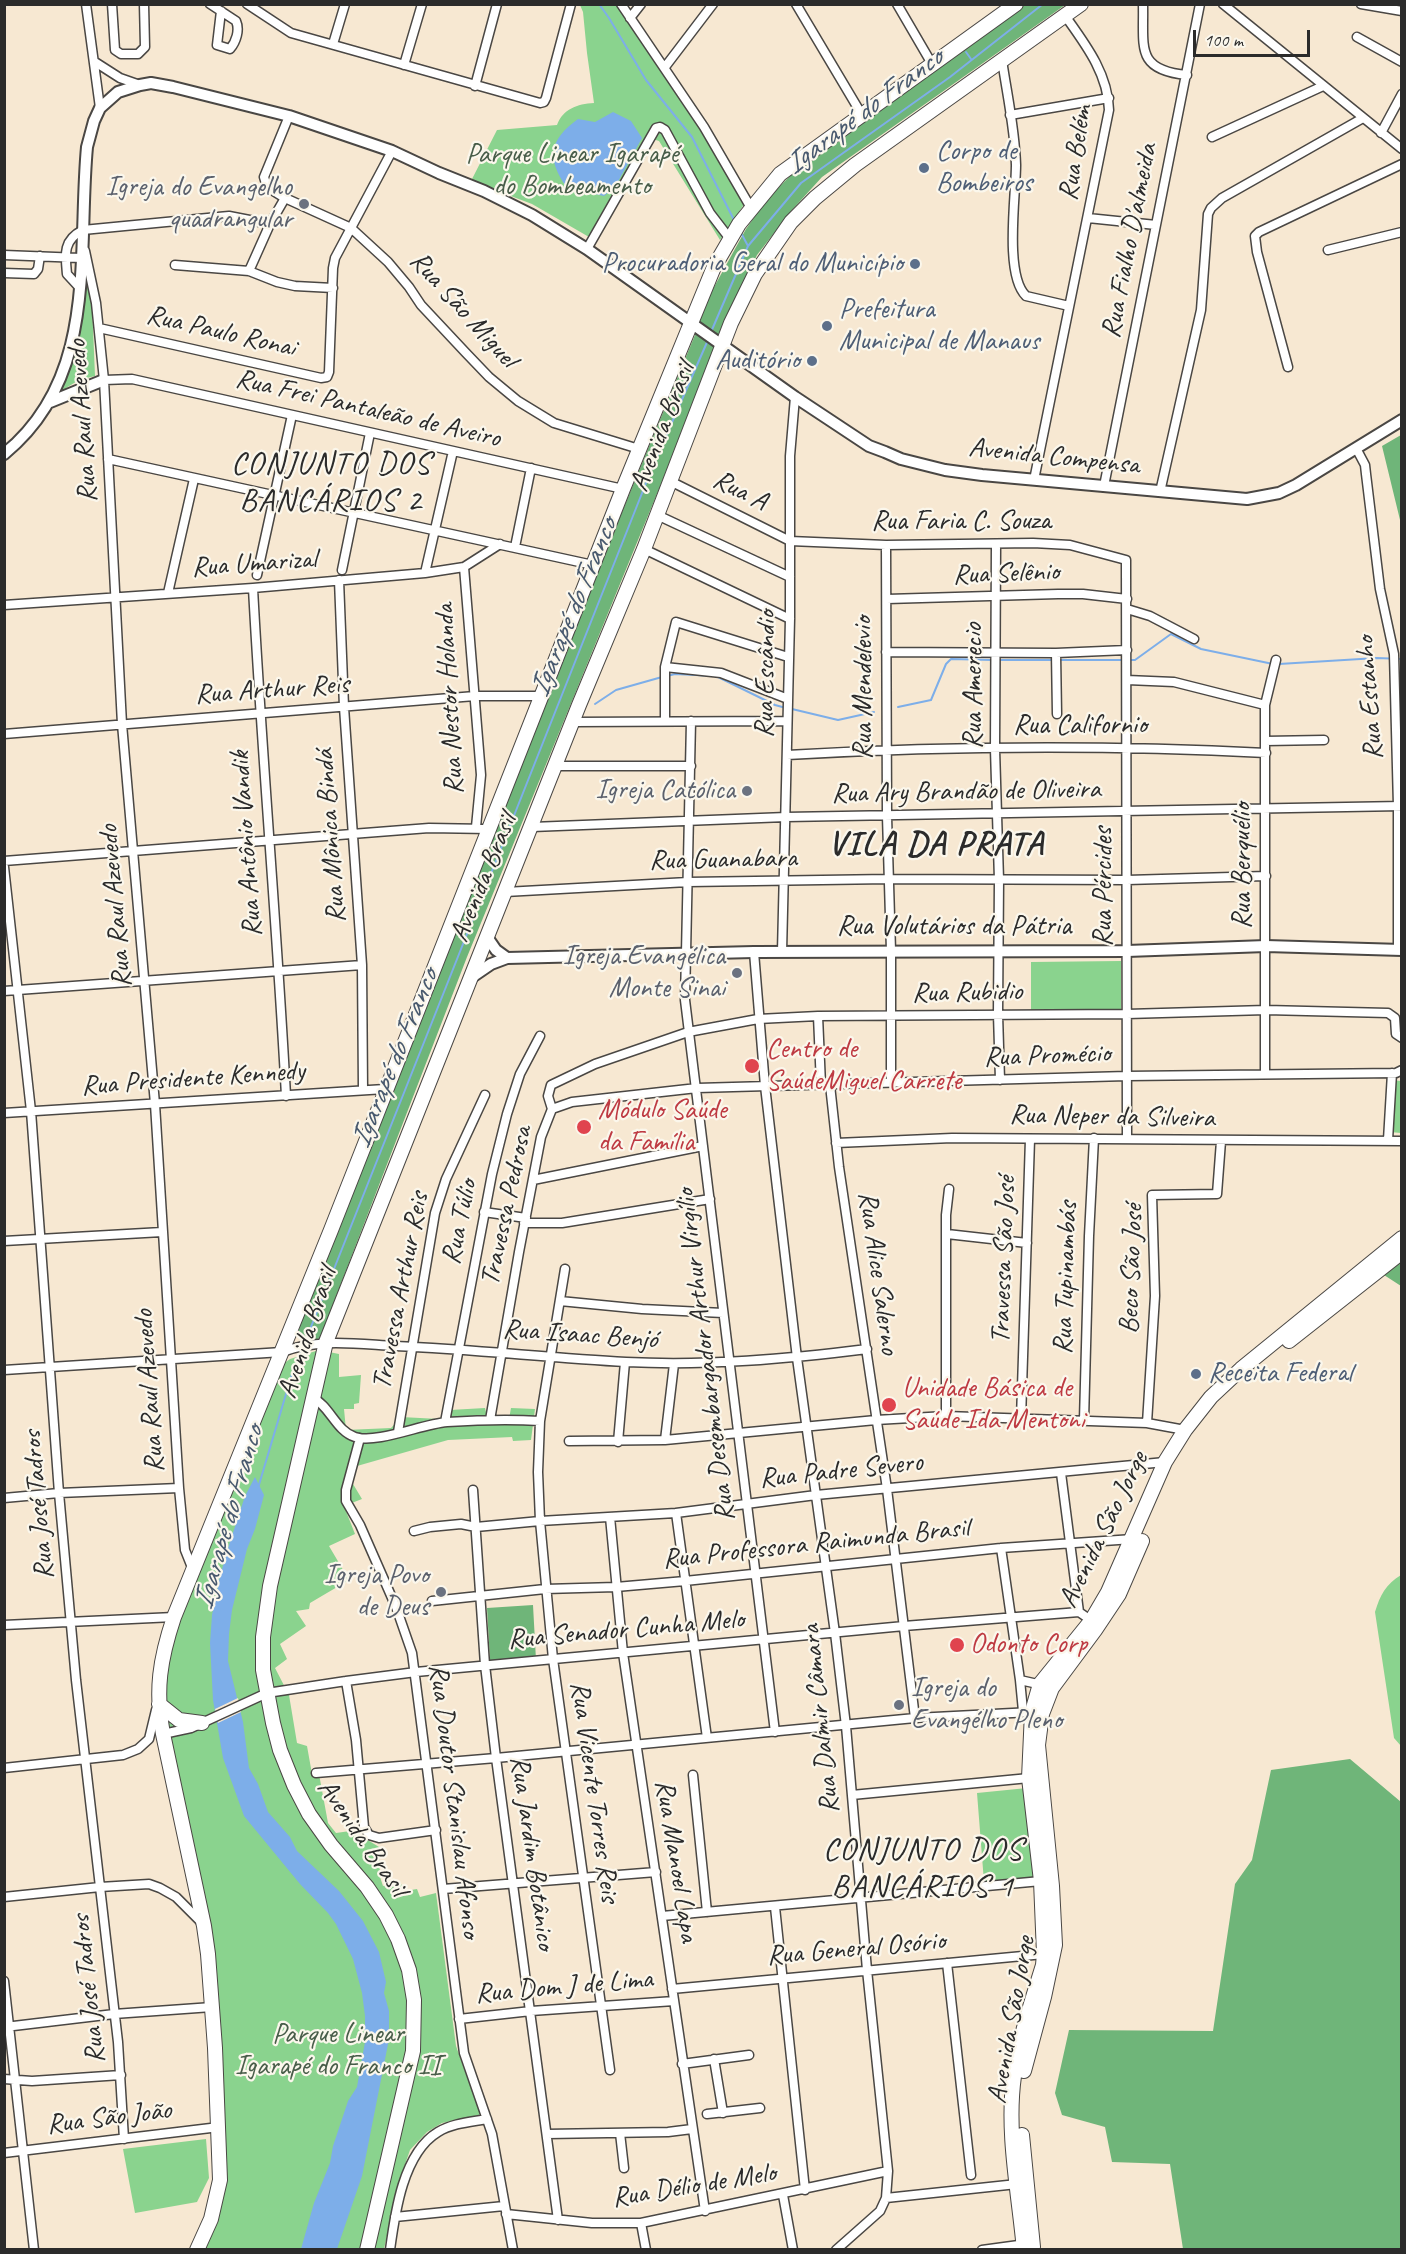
<!DOCTYPE html>
<html>
<head>
<meta charset="utf-8">
<style>
	body { margin:0 }
	#map { position:relative; width:1406px; height:2254px; overflow:hidden; background:#f7e8d2; font-family:Caveat,sans-serif }
	canvas { display:block }
	.frame { position:absolute; inset:0; border:6px solid #2b2b2b; pointer-events:none }
	.scale { position:absolute; left:1193px; top:30px; width:117px; height:27px; box-sizing:border-box; border:3px solid #2b2b2b; border-top:0; padding-left:8px; font-size:18px; line-height:21px; white-space:nowrap; color:#2b2b2b; -webkit-text-stroke:4px #fbf7ec; paint-order:stroke }
</style>
</head>
<body>
<div id="map">
<canvas width="1406" height="2254"></canvas>
<div class="frame"></div>
<div class="scale">100 m</div>
</div>
<script>
const context = document.querySelector('canvas').getContext('2d');
context.lineJoin = 'round';
function fill(path, color) {
  context.fillStyle = color;
  context.fill(path, 'evenodd');
}
function stroke(path, color, width, dash) {
  context.strokeStyle = color;
  context.lineWidth = width;
  context.lineCap = dash ? 'butt' : 'round';
  context.setLineDash(dash || []);
  context.stroke(path);
}
function write(font, color, halo, rows, align = 'center') {
  context.font = font + ' Caveat,sans-serif';
  context.lineWidth = 4.5;
  context.setLineDash([]);
  context.textBaseline = 'middle';
  context.strokeStyle = halo;
  context.fillStyle = color;
  for (const [text, x, y, turn = 0] of rows) {
    context.save();
    context.translate(x, y);
    context.rotate((+turn || 0) * Math.PI / 180);
    context.textAlign = isNaN(turn) ? turn : align;
    if (halo) context.strokeText(text, 0, 0);
    context.fillText(text, 0, 0);
    context.restore();
  }
}
const green = new Path2D(`
	M580,5H618L684,101L745,203L720,240L659,141L649,138L589,237L532,204L471,181L497,130L557,125C563,109 577,104 594,103L587,53L583,12Z
	M85,276L92,304L95,376L79,380L61,391L71,367Z
	M1121,961V1012L1031,1013V962Z
	M1391,1080L1401,1081V1133L1390,1132Z
	M319,1350L339,1354V1377L361,1375L359,1403L354,1404V1409H344L346,1430L391,1428L401,1417L439,1419L450,1410L485,1408L487,1416L509,1419L511,1408L535,1409L531,1440L513,1441L512,1437L448,1440L350,1468L347,1474L362,1499L344,1506L355,1534L329,1546L349,1580L310,1603L309,1609L296,1611L306,1626L280,1644L287,1659L275,1668L289,1695L297,1743L307,1746L312,1774H319L328,1823L336,1833L357,1830L360,1843L363,1834L366,1839L379,1847L380,1877L383,1886L400,1882L405,1891L417,1889L420,1897L436,1893L456,2046L480,2113L479,2115L442,2123L427,2132L410,2150L398,2185L384,2249H204L217,2223L225,2177L218,2026L168,1735L166,1684L175,1624L279,1367L290,1359Z
	M1401,1575V1746L1394,1738L1375,1612C1380,1595 1386,1584 1401,1575Z
	M1027,1788L1038,1879L984,1882L977,1793Z
	M206,2139L209,2178L197,2202L135,2213L123,2149Z`);
const forest = new Path2D(`
	M1024,5H1065L822,177L792,210L757,255L721,329L661,484L467,957L320,1338L309,1342L298,1333L306,1304L582,609L695,335L698,316L746,229L767,199L792,174Z
	M1401,435V524L1382,446Z
	M1401,1259V1286L1384,1275Z
	M533,1605L536,1660H490L487,1608Z
	M1350,1759L1401,1802V2249H1183L1170,2164L1112,2162L1105,2127L1062,2115L1055,2093L1069,2030L1213,2031L1235,1884L1252,1860L1271,1770Z`);
const water = new Path2D(`
	M613,112L631,121L642,138L615,187L604,196L567,188C546,158 549,140 578,119L595,122Z
	M255,1477L264,1495L255,1529L247,1549L232,1610L229,1634L228,1661L243,1722L249,1768L258,1784L268,1812L290,1837L297,1851L339,1891L363,1921L379,1952L386,1982L384,1993L389,2011V2039L362,2176L337,2249H301L314,2203L330,2163L333,2146L348,2101L357,2087L365,2042V2016L362,1993L353,1959L336,1924L328,1913L300,1884L244,1816L223,1758L213,1700L210,1643L212,1615L220,1576L229,1545L245,1496Z`);
const pier = new Path2D(`
	M238,1698L241,1712L218,1723L215,1709Z`);
const stream = new Path2D(`
	M599,4L609,18L646,80L692,137L734,220
	M966,52L971,59
	M740,231L748,246
	M711,332L748,246L801,183L950,77L1043,4
	M998,660H1053
	M1058,660H1135L1171,634L1201,649L1273,664
	M1279,664L1377,658L1402,659
	M667,676L675,674L716,676L775,705L786,708
	M595,704L616,690L662,677
	M898,707L931,700L946,664L951,659L993,660
	M792,709L838,720L874,712
	M305,1342L652,468L708,340
	M258,1488L292,1374L303,1348`);
const minor = new Path2D(`
	M86,4L100,108
	M112,4L115,50L121,54H138L145,47L144,4
	M210,4L236,21C240,30 236,42 230,49L217,45L221,11
	M247,4L291,33L540,103L544,102L546,98L571,4
	M621,4L704,127L751,208
	M796,4L862,115
	M897,4L932,64
	M1143,4C1144,47 1135,70 1187,75
	M1223,4L1402,149
	M1361,4L1402,11
	M630,18L641,4
	M1357,37L1402,62
	M333,44L345,4
	M1002,60C1007,94 1015,130 1016,165C1016,195 1004,275 1026,296L1069,306
	M95,62L120,78L140,85
	M404,65L422,4
	M665,67L713,4
	M475,86L497,4
	M1010,115L1109,98
	M289,116L264,177L267,187L285,198L351,228L388,262L409,287L421,305L466,353L489,377L518,401L554,423L639,449
	M1381,133L1402,94
	M1212,137L1323,86
	M1088,218L1156,225
	M587,249L656,128L660,127L665,130L710,213L730,239
	M1328,250L1402,232
	M85,251L96,303L104,380L122,724L155,1104L179,1488L185,1550L193,1570
	M4,255L81,258
	M175,265L249,271L277,282L295,286L333,288
	M249,271L270,224L285,198
	M4,273L34,274L38,269L40,256
	M79,287L67,274C65,254 63,240 83,230L218,217L229,216L270,224
	M99,328L321,378L327,377L329,372L333,268L335,258L392,151
	M1288,367L1257,252L1255,236L1259,232L1402,164
	M104,380L132,379L623,489
	M1356,448L1365,465L1366,474L1380,589L1394,654L1398,806V949
	M108,459L593,565
	M1034,480L1109,110C1108,74 1086,45 1066,17
	M670,481L790,541L886,545L1033,543L1070,545L1126,560L1127,1139
	M1104,486L1200,4
	M1160,492L1201,310L1208,214L1211,208L1222,198L1363,118
	M657,515L790,577
	M996,544L995,749L999,880L998,1014L1000,1080
	M886,545L887,816L891,951V1082
	M515,547L531,468
	M644,549L790,619
	M464,567L481,775L476,827
	M342,570L370,433
	M425,573L453,451
	M257,575L292,415
	M339,580L344,707L362,965L363,1090
	M253,588C262,757 277,926 286,1096
	M168,593L194,479
	M887,599L1058,594H1083L1127,599
	M4,605L253,588L425,573L464,567L500,544
	M1127,609L1150,616L1194,639
	M886,652L1056,653L1127,650
	M1056,653L1057,714
	M665,667L721,673L788,699
	M1127,680L1174,682L1265,705
	M665,721V667L676,622L788,657
	M691,721L685,1000L775,1732
	M573,722L787,721
	M4,734L475,696H543
	M1265,741L1324,740
	M787,755C946,746 1107,745 1266,753
	M556,766H691
	M532,827L786,817L1402,806
	M4,861L429,828L489,829
	M4,867L31,1111L59,1493L76,1680L118,2042L124,2139
	M505,892L688,882L889,879L1127,880L1266,876
	M754,952L765,1086L797,1358L835,1633L846,1726L867,1970L888,2171L886,2198L880,2211L836,2250
	M782,952L790,619V456L795,397
	M4,991L362,965
	M818,1016L821,1085
	M1265,1074V705L1276,660
	M830,1085L839,1167L887,1489L915,1718
	M552,1109L548,1096L551,1085L595,1064L688,1032L758,1019L818,1016L1127,1014L1266,1010L1388,1013L1395,1018L1396,1034L1402,1038
	M552,1109L572,1102L697,1088L1127,1076L1396,1073L1402,1070
	M4,1113L385,1089
	M1388,1140L1392,1073
	M836,1143L952,1138L1402,1141
	M533,1180L703,1146
	M484,1212L526,1218
	M524,1223H562L710,1199
	M947,1234L1027,1243
	M4,1241L162,1232
	M565,1269L540,1421L538,1472L540,1521L553,1659L610,2070
	M560,1301L642,1309L723,1313
	M4,1370L282,1352C318,1338 357,1344 395,1346C472,1349 549,1358 626,1362C707,1366 787,1359 867,1349
	M312,1397C330,1406 336,1431 355,1437C377,1444 422,1424 447,1422C478,1420 509,1419 540,1421
	M946,1416V1215L949,1189
	M1021,1419L1030,1139
	M490,1420L519,1252L541,1137L552,1109
	M1084,1420L1089,1236L1094,1138
	M445,1422L492,1174L507,1114L520,1074L540,1036
	M1147,1423L1155,1296L1152,1195L1217,1194L1221,1141
	M398,1432L435,1213L446,1179L485,1095
	M360,1438L346,1490V1501L360,1525L396,1607L412,1653L464,2053L492,2134L513,2250
	M665,1440L674,1364
	M569,1441L665,1440L876,1420L946,1416L1147,1423L1185,1430
	M618,1442L625,1362
	M1061,1473L1079,1612
	M473,1490L485,1665L496,1758L558,2220
	M4,1498L59,1493L179,1488
	M676,1513L707,1738
	M610,1517L623,1653L705,2211
	M414,1531L430,1527L461,1524L476,1527L540,1521L676,1513L816,1495L1165,1462
	M1001,1548L1020,1680L1042,1685
	M432,1601L545,1589L616,1587L685,1581L1001,1548L1133,1539
	M4,1625L174,1617
	M1020,1680L1023,1711
	M346,1681L356,1740L364,1827L369,1835L379,1838L436,1830
	M163,1734L191,1728L267,1693L346,1681L416,1672L904,1626L1079,1612L1095,1623
	M4,1768L123,1755L138,1749L149,1739L156,1710
	M316,1773L496,1758L915,1718L1032,1712
	M693,1775L707,1912
	M852,1795L1029,1778
	M443,1889L656,1872
	M4,1897L100,1887L149,1884L160,1888L176,1897L200,1921
	M775,1907L805,2190
	M662,1916L1041,1881
	M947,1963L971,2175
	M4,1981L34,2250
	M672,1989L1044,1954
	M459,2019L531,2011L674,2001
	M5,2027L114,2014L212,2007
	M714,2059L723,2113
	M682,2064L749,2055
	M4,2079L32,2081L121,2075
	M707,2114L760,2108
	M620,2133L624,2168
	M547,2134L668,2132L692,2129
	M4,2153L219,2127
	M783,2195L793,2250
	M886,2198L1017,2184
	M506,2214L592,2223H641L888,2171
	M395,2217L504,2206
	M641,2223L646,2250
	M390,2250C395,2213 403,2153 438,2132C453,2123 471,2122 487,2119
	M982,2250L1026,2244`);
const tertiary = new Path2D(`
	M50,402L104,380
	M4,454C99,377 77,254 87,147L94,121L100,108L118,92L140,85L151,83L173,87L289,116L392,151L439,173L484,191L532,215L587,249L795,397L869,446L885,452L901,459L945,470L982,475L1247,499L1279,493L1296,485L1402,420
	M487,937L496,950L507,958
	M472,977L491,964L507,958L754,952L1127,951L1266,946L1402,950`);
const primary = new Path2D(`
	M1289,1341L1402,1252
	M1024,2071L1044,1997L1055,1945L1052,1886L1038,1745L1042,1714L1052,1688L1095,1630L1119,1594L1142,1541
	M1022,2135L1033,2247
	M1024,2250C1019,2194 1006,2132 1014,2076C1019,2038 1032,2001 1043,1965L1044,1954L1041,1881L1029,1778L1032,1712L1040,1684L1091,1621L1108,1592L1165,1462L1185,1430L1211,1397L1241,1369L1402,1238`);
const trunk = new Path2D(`
	M159,1704L179,1720L202,1723
	M197,2250L211,2219L220,2180L215,2048L208,1954L204,1926L163,1734C155,1690 160,1659 174,1617L331,1230L623,489L714,267L739,224L780,174L1016,4
	M367,2250L413,2051L414,2000L409,1970L398,1939L386,1915L367,1887L331,1845L309,1814L294,1785L280,1750L273,1723L263,1670V1637L270,1586L326,1342L579,705L644,549L731,323L755,274L791,222L815,198L855,165L1081,4`);
const markers = [
	[924,168,6,"#5c6f8a"],
	[304,204,6,"#6b7280"],
	[915,264,6,"#5c6f8a"],
	[827,326,6,"#5c6f8a"],
	[812,361,6,"#5c6f8a"],
	[747,791,6,"#6b7280"],
	[737,973,6,"#6b7280"],
	[752,1066,8,"#e0444e"],
	[584,1127,8,"#e0444e"],
	[1196,1374,6,"#5c6f8a"],
	[889,1405,8,"#e0444e"],
	[441,1592,6,"#6b7280"],
	[957,1645,8,"#e0444e"],
	[899,1705,6,"#6b7280"]
];
const serviceNames = [
	["Corpo de",936,152],
	["Bombeiros",936,184],
	["Procuradoria Geral do Município",903,264,"right"],
	["Prefeitura",839,310],
	["Municipal de Manaus",839,342],
	["Auditório",800,361,"right"],
	["Receita Federal",1208,1374]
];
const streetNames = [
	["Rua Belém",1076,153,-81],
	["Rua Fialho D'almeida",1130,241,-79],
	["Rua São Miguel",463,310,48],
	["Rua Paulo Ronai",221,332,13],
	["Rua Frei Pantaleão de Aveiro",368,409,13],
	["Rua Raul Azevedo",83,421,-94],
	["Avenida Brasil",663,427,-69],
	["Avenida Compensa",1054,457,6],
	["Rua A",740,491,27],
	["Rua Faria C. Souza",961,522],
	["Rua Umarizal",254,564,-4],
	["Rua Selênio",1006,574,-2],
	["Rua Escândio",766,674,-89],
	["Rua Amerecio",974,686,-90],
	["Rua Mendelevio",864,688,-90],
	["Rua Arthur Reis",272,690,-4],
	["Rua Estanho",1370,698,-94],
	["Rua Nestor Holanda",450,699,-93],
	["Rua Californio",1080,726],
	["Rua Ary Brandão de Oliveira",966,792,-1],
	["Rua Mônica Bindá",331,836,-94],
	["Rua Antônio Vandik",247,844,-94],
	["Rua Guanabara",723,860,-1],
	["Rua Berquélio",1243,866,-90],
	["Avenida Brasil",484,878,-68],
	["Rua Pércides",1104,887,-90],
	["Rua Raul Azevedo",116,906,-95],
	["Rua Volutários da Pátria",954,927],
	["Rua Rubidio",967,993,-1],
	["Rua Promécio",1047,1056,-2],
	["Rua Presidente Kennedy",193,1079,-4],
	["Rua Neper da Silveira",1112,1117,1],
	["Travessa Pedrosa",507,1206,-78],
	["Rua Túlio",460,1222,-78],
	["Travessa São José",1004,1260,-88],
	["Beco São José",1132,1269,-88],
	["Rua Alice Salerno",878,1273,82],
	["Rua Tupinambás",1066,1278,-88],
	["Travessa Arthur Reis",401,1291,-79],
	["Avenida Brasil",308,1333,-72],
	["Rua Isaac Benjó",580,1335,4],
	["Rua Desembargador Arthur Virgílio",706,1355,-97],
	["Rua Raul Azevedo",150,1391,-94],
	["Rua Padre Severo",841,1471,-6],
	["Rua José Tadros",39,1505,-95],
	["Avenida São Jorge",1104,1530,-64],
	["Rua Professora Raimunda Brasil",816,1544,-6],
	["Rua Senador Cunha Melo",626,1630,-5],
	["Rua Dalmir Câmara",821,1719,-96],
	["Rua Vicente Torres Reis",594,1792,82],
	["Rua Doutor Stanislau Afonso",454,1801,83],
	["Avenida Brasil",362,1838,55],
	["Rua Jardim Botânico",532,1853,82],
	["Rua Manoel Lapa",676,1861,81],
	["Rua General Osório",856,1949,-5],
	["Rua Dom J de Lima",564,1987,-5],
	["Rua José Tadros",89,1989,-96],
	["Avenida São Jorge",1012,2020,-80],
	["Rua São João",109,2118,-7],
	["Rua Délio de Melo",694,2186,-9]
];
const parkNames = [
	["Parque Linear Igarapé",572,155],
	["do Bombeamento",572,187],
	["Parque Linear",338,2035],
	["Igarapé do Franco II",338,2067]
];
const worshipNames = [
	["Igreja do Evangelho",292,188],
	["quadrangular",292,220],
	["Igreja Católica",735,791],
	["Igreja Evangélica",725,957],
	["Monte Sinai",725,989],
	["Igreja Povo",429,1576],
	["de Deus",429,1608],
	["Igreja do",911,1689,"left"],
	["Evangélho Pleno",911,1721,"left"]
];
const healthNames = [
	["Centro de",766,1050],
	["SaúdeMiguel Carrete",766,1082],
	["Módulo Saúde",598,1111],
	["da Família",598,1143],
	["Unidade Básica de",902,1389],
	["Saúde Ida Mentoni",902,1421],
	["Odonto Corp",970,1645]
];
const waterNames = [
	["Igarapé do Franco",864,112,-37],
	["Igarapé do Franco",574,608,-68],
	["Igarapé do Franco",395,1059,-68],
	["Igarapé do Franco",229,1518,-74]
];
const quarterNames = [
	["CONJUNTO DOS",331,465],
	["BANCÁRIOS 2",331,502],
	["CONJUNTO DOS",923,1851],
	["BANCÁRIOS 1",923,1888]
];
const districtNames = [
	["VILA DA PRATA",936,845]
];
fill(green, '#8ad38e');
fill(forest, '#6fb579');
fill(water, '#7daee9');
fill(pier, '#f7e8d2');
stroke(stream, '#7daee9', 2);
stroke(minor, '#4a4744', 11);
stroke(tertiary, '#4a4744', 14);
stroke(primary, '#4a4744', 16);
stroke(trunk, '#4a4744', 16);
stroke(minor, '#fff', 8);
stroke(tertiary, '#fff', 10);
stroke(primary, '#fff', 14);
stroke(trunk, '#fff', 14);
for (const [x, y, r, color] of markers) {
  const dot = new Path2D();
  dot.arc(x, y, r, 0, 2 * Math.PI);
  context.fillStyle = color;
  context.fill(dot);
  stroke(dot, '#fbf7ec', 2);
}
write('28px', '#4e5e75', '#fbf7ec', serviceNames, 'left');
write('28px', '#2b2b2b', '#fbf7ec', streetNames);
write('28px', '#485d49', '#fbf7ec', parkNames);
write('28px', '#5b616d', '#fbf7ec', worshipNames, 'right');
write('28px', '#be3a42', '#fbf7ec', healthNames, 'left');
write('italic 30px', '#48596e', '#fbf7ec', waterNames);
context.letterSpacing = '1.5px';
write('32px', '#2b2b2b', '#fbf7ec', quarterNames);
context.letterSpacing = '0px';
context.letterSpacing = '1.5px';
write('bold 34px', '#2b2b2b', '#fbf7ec', districtNames);
context.letterSpacing = '0px';
</script>
</body>
</html>
